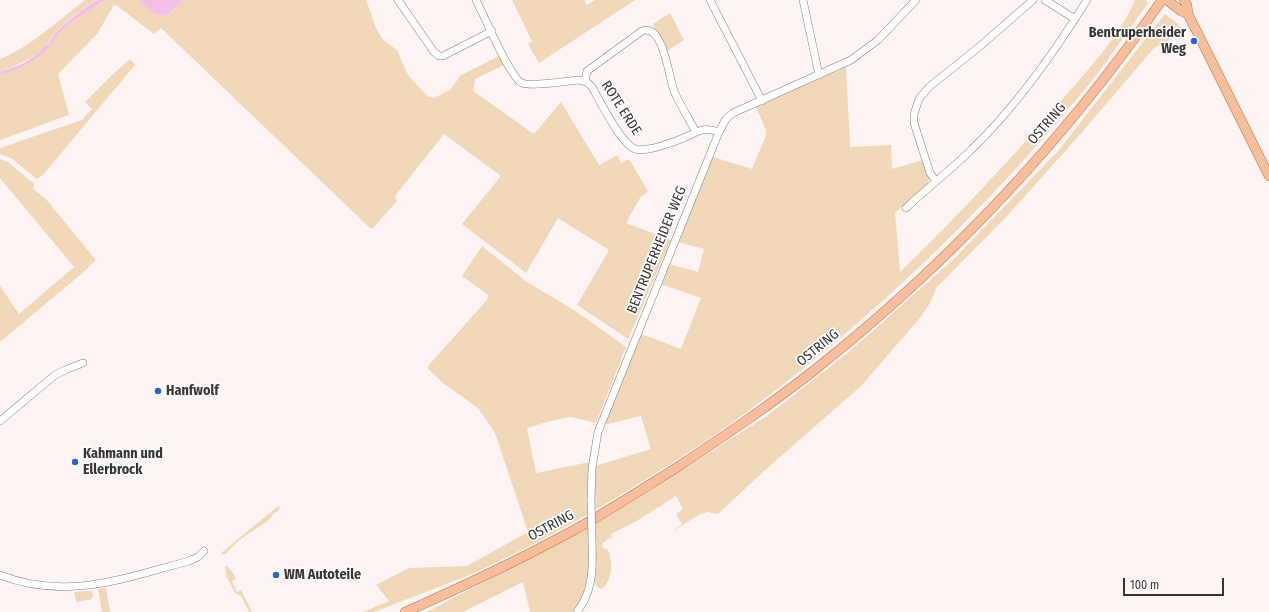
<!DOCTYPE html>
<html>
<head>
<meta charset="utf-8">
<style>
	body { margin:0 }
	#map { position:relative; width:1269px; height:612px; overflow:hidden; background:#fef4f3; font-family:"Fira Sans Condensed",sans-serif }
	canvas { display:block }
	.scale { position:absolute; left:1123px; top:578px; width:101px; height:18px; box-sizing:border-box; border:2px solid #393434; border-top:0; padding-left:5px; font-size:12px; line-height:14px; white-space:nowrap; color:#393434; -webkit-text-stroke:3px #fff; paint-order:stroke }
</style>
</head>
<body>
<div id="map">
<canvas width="1269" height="612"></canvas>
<div class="scale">100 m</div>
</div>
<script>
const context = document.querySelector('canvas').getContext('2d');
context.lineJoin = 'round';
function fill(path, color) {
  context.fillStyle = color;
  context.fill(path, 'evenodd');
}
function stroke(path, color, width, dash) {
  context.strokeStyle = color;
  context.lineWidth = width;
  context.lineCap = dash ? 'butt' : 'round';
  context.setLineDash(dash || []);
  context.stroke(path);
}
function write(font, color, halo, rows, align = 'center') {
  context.font = font + ' "Fira Sans Condensed",sans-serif';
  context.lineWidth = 3.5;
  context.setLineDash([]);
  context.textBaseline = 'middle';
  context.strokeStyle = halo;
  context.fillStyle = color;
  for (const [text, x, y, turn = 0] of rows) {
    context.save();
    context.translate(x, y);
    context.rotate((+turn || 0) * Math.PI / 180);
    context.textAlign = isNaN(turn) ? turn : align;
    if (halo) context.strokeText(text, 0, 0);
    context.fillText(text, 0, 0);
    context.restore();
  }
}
const green = new Path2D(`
	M85,0H97C87,5 61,25 54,34C50,39 48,45 43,49C30,60 16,65 0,72V59C29,48 60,19 85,0Z
	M105,0H140C148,9 154,16 166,16L184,0H366L376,28L383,40L397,50L408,75L427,96L434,98L450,90L461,75L499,56L504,65L475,79L473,91L534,134L561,102L599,165L618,155L621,163L629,159L648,191L640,198L626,223L671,240L628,339L577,305L609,250L558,218L526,273L462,224L501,176L444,134L395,196L397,201L373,228H370L161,28L154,34L116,5H114L97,34L58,74L69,115L0,140V75L40,56L46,51L64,28Z
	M512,0H584L587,5L595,0H635L539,63L528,44L532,41Z
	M1135,0H1146L1148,3C1127,32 1107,62 1085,89C982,214 864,327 733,422C688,454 642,482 595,510L593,490L595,466L651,449L641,416L604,425L641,334L681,349L701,298L661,284L669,264L698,272L704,249L678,242L713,157L752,169L766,136V130L756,107L846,67L850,147L891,145L892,169L923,160L929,179L927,185L895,213L900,272C955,219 1006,164 1056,107C1083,75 1119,38 1135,0Z
	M670,13L684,40L667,51L653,24Z
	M1165,14L1177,23L1182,29L1166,42L1154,48L1076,139L1007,216L936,288L930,303L919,319L861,386L764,471L718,514L708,512L700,514L672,532L682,524L676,514L683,509L676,496L635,522L611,534L612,538L607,539L606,541L602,543L603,548L607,549C614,561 612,580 602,589L597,587L594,582L596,560V523L660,484L767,416L849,352L954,259L1059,150Z
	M130,59L135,65L43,175L37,179L11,158L0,154V148L82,120L92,109L85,102L113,74Z
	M0,159L8,162L34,184L33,189L45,198L96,260L80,275L0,342V286L19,314L74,267L0,178Z
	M482,246L527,282L574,310L626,347L596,423L571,417L550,421L527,428L536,473L590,462L588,514L536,543L472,574L374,612H363L389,601L376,585L409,568L467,566L528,532L495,433L478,408L443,383L428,369V366L487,300L488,295L462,276Z
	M278,506L280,508C278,512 276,512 273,514C272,515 271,518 270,519C256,530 236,539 226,554H220Z
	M588,527C591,555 592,589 573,612H530L523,582L463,612H427Z
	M225,566C231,567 233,574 236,579L232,581L237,592L241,590L252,612H249L241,596L235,593L228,579H227Z
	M106,588L110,612H102L98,589Z
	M92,591L93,595L92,599L76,602L74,592Z`);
const water = new Path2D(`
	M97,0H105L64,28L46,51L40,56L18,69L0,75V72L24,63L38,53L49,43L54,34L62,26L83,9Z
	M140,0H184L166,16C153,16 148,9 140,0Z`);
const minor = new Path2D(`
	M398,0L434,52L439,56H443L492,31
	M476,0C484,15 510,78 522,83C531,87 567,81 578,80C584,81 588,82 592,87C600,101 621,144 635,149C646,153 677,141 688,136C701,130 704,127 719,132
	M710,0L762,101
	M803,0L819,75
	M1045,0L1075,19
	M585,81L587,71L642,31C663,22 669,78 674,91C680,105 689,119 696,132
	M936,181L930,173L914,123V114L919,99L929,87L979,47L1033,0
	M906,208C927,188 951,170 972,149C1017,106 1054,53 1087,0
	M0,421L55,375L65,370L83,363
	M591,500L592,468L598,432L719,132L726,119L733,113L851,60L878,40L916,0
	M0,575C66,601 125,578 189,561L198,557L204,551
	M577,612C593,592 593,567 592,542`);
const major = new Path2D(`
	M1167,0L1181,11L1188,14
	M1184,0L1187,5L1188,14L1269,176
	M405,612C462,587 519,560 574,530C609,511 642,489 676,468C724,436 772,404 817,368C949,263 1066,138 1162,0`);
const minorBridge = new Path2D(`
	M591,500L592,542`);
const markers = [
	[1194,41,4,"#2764d1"],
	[158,391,4,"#2764d1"],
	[75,462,4,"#2764d1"],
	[276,575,4,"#2764d1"]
];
const poiNames = [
	["Bentruperheider",1186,33,"right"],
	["Weg",1186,49,"right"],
	["Hanfwolf",166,391],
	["Kahmann und",83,454],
	["Ellerbrock",83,470],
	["WM Autoteile",284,575]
];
const streetNames = [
	["ROTE ERDE",621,108,57],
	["OSTRING",1047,124,-49],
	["BENTRUPERHEIDER WEG",657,250,-68],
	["OSTRING",818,348,-39],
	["OSTRING",551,526,-28]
];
fill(green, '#efd7b8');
fill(water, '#f2c0e5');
stroke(minor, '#847a78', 8);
stroke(major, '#b1714d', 10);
stroke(minor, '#fff', 7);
stroke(major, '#f7be9c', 9);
stroke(minorBridge, '#847a78', 8, []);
stroke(minorBridge, '#fff', 7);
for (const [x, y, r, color] of markers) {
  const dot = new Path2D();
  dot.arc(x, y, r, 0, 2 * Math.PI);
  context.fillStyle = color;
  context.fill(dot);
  stroke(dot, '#fff', 1.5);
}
write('bold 14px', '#393434', '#fff', poiNames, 'left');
write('14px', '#393434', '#fff', streetNames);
</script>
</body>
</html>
